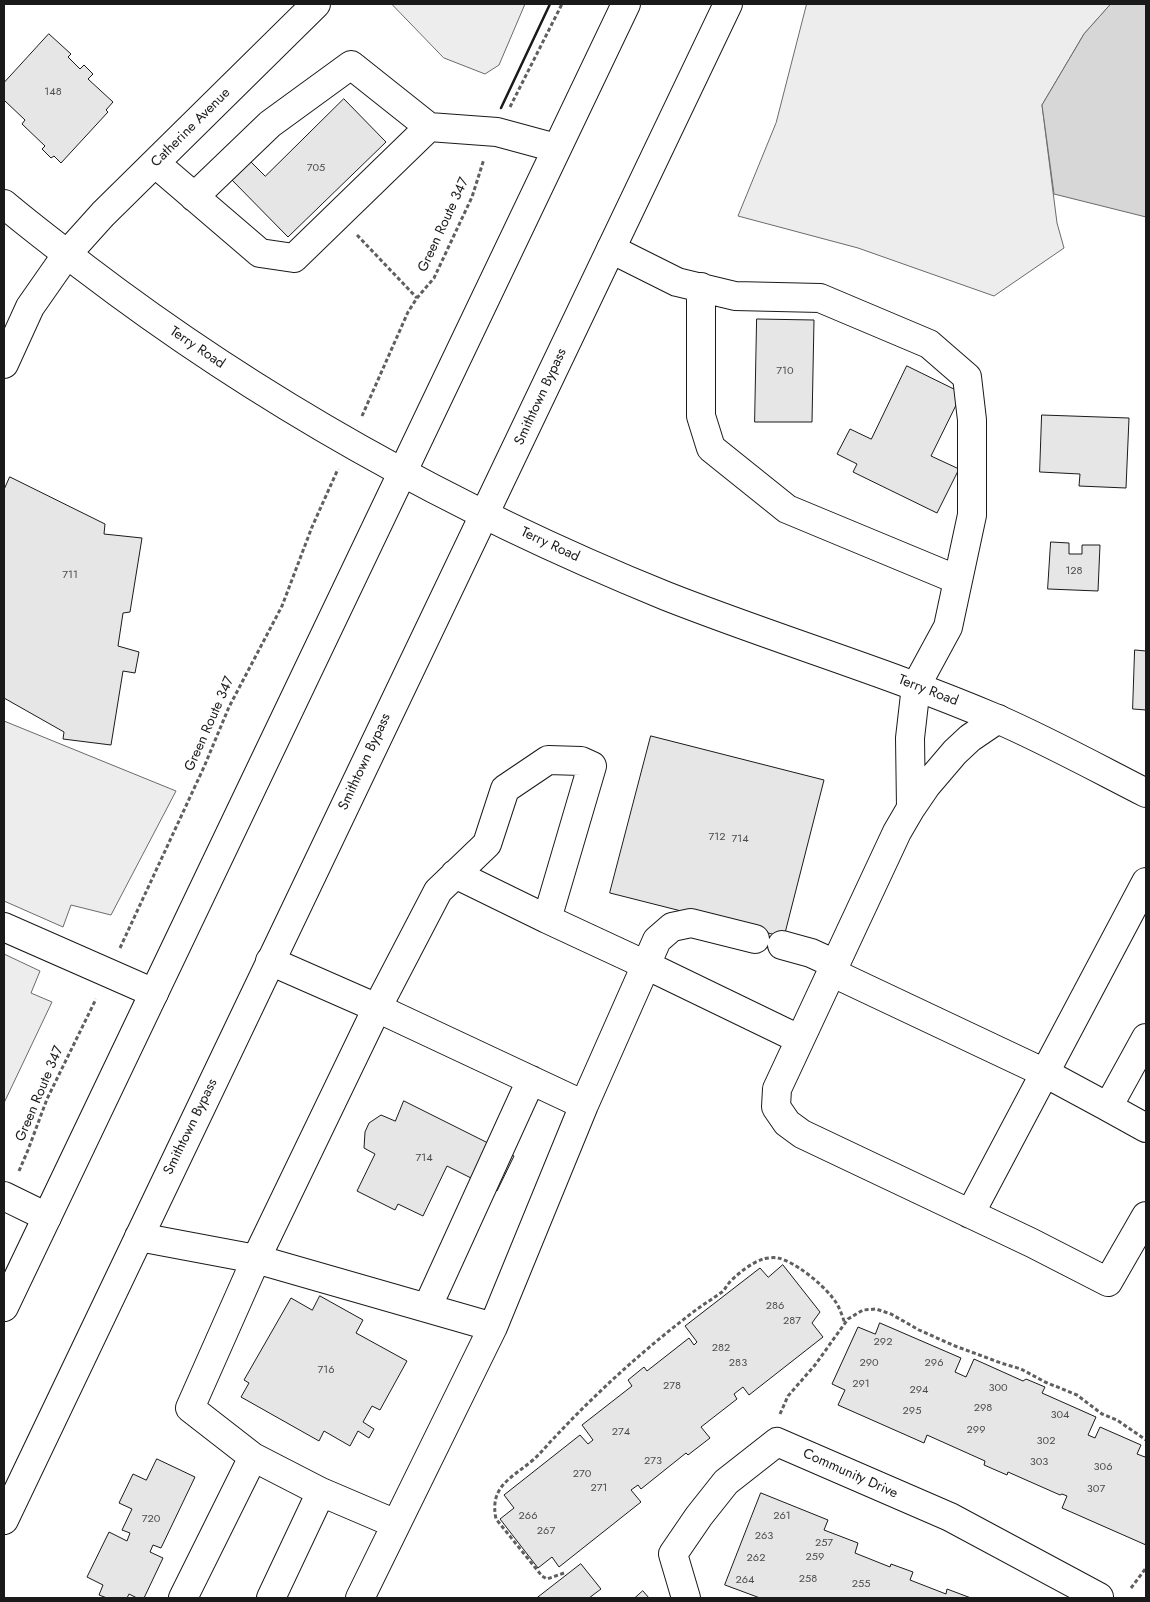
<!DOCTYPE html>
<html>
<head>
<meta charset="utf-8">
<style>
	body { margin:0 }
	#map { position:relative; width:1150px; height:1602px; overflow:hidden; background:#fff; font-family:Jost,sans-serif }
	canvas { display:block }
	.frame { position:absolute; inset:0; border:5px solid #1a1a1a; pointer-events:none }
</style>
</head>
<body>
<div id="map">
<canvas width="1150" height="1602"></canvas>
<div class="frame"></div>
</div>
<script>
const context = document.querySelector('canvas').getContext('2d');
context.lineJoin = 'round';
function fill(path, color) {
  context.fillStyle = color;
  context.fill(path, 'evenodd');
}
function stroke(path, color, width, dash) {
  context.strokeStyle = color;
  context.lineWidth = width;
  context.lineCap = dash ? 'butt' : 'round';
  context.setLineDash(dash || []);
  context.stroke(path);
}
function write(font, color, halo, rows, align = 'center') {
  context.font = font + ' Jost,sans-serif';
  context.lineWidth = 4;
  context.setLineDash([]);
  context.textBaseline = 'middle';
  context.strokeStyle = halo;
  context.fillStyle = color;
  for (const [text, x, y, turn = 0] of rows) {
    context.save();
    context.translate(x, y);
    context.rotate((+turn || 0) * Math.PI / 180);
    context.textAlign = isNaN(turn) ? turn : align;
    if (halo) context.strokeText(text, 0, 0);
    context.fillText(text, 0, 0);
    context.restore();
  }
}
const built = new Path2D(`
	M392,4H525L499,65L485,74L444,58Z
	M807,4H1111L1084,34L1042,105L1057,223L1064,248L994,296L858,248L738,216L776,123Z
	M4,721L176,791L111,915L71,905L63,927L4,901Z
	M4,954L40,971L31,993L52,1002L4,1103Z`);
const water = new Path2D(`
	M1111,4H1146V217L1054,194L1042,105L1084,34Z`);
const building = new Path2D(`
	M49,34L71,54L68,57L80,69L84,65L93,74L88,79L113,102L106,110L108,112L61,163L54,156L51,158L42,149L45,146L22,124L25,120L4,100V83Z
	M344,99L386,142L288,237L230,178L249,160L265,176Z
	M757,319L814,320L812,422H755Z
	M907,366L962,393L931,456L959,469L937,513L853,472L857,464L837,454L850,429L871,439Z
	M1042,415L1129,418L1126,488L1079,486L1080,474L1040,472Z
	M10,477L105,524L104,534L142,538L130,612L123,613L118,646L139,652L135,673L123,671L111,745L63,739L64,732L4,698V490Z
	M1051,542L1069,543V554H1082V545H1100L1098,591L1048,589Z
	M1135,650L1146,651V710L1133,709Z
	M651,736L824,780L784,937L610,893Z
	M404,1101L514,1156L497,1191L447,1166L423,1216L398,1204L395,1210L357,1191L375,1154L364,1148L365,1132L369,1123L381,1115L395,1121Z
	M783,1265L820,1312L812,1323L823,1337L749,1395L743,1387L734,1394L737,1399L701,1427L710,1438L688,1455L686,1453L641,1489L638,1485L631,1490L641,1502L559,1567L552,1557L538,1568L500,1519L514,1508L504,1495L580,1435L588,1444L593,1440L582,1425L632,1386L628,1380L644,1367L647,1371L689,1338L694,1345L697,1342L685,1326L760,1268L768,1277Z
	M320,1296L363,1320L356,1333L407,1361L380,1410L372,1406L363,1422L374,1429L369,1438L358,1431L350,1446L324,1431L319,1441L241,1397L249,1383L244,1380L291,1298L312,1310Z
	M880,1323L961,1358L955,1372L966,1377L974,1359L1023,1381L1026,1379L1045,1387L1042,1393L1096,1417L1088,1435L1095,1438L1100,1427L1141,1445L1137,1454L1145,1457L1146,1455V1545L1062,1508L1067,1496L1062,1494L1060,1495L1008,1472L1007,1475L984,1465L985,1461L927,1435L924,1443L838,1405L845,1390L832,1384L858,1327L875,1334Z
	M157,1459L195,1477L161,1548L153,1545L150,1552L163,1558L144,1598H137L129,1594L127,1598H107L99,1595L103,1585L87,1577L109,1532L127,1541L130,1533L122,1530L132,1509L119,1503L133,1474L146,1480Z
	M761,1493L828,1520L824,1530L858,1543L855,1553L890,1567L891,1564L913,1572L910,1580L946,1594L947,1589L971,1598H760L725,1585Z
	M581,1564L601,1589L589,1598H537Z
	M643,1591L649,1598H635Z`);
const path = new Path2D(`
	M510,107L562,4
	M357,235L417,298
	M362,416L408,312L417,298L434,278L472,197L484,159
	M120,948L204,767L229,707L282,606L312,527L338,469
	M19,1171L28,1150L47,1099L96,999
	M780,1414L788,1396L815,1365L848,1319L863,1310L876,1309L891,1314L919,1330L955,1346L1001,1363L1021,1369L1045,1382L1077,1395L1102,1414L1117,1420L1146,1440
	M564,1573L547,1579L542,1576L496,1519C489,1486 512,1478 533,1460C541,1453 547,1445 554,1438C595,1394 640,1353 688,1316C699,1307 711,1300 722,1292C725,1290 726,1286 729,1283C737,1274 751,1263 763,1259C766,1258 774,1257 778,1258C794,1261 822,1284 832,1297C839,1305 842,1315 845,1324
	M1131,1588L1146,1568`);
const minor = new Path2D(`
	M155,163L260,253L294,258L429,127L497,132L556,148
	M194,197L270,124L351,65L429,127
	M611,249L677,282L735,296L820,298L929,344L967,377L972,420V515L948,627L916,686L910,738L911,808
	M701,287V416L711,448L787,509L958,580
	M4,364L30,307L67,254L103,214L316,4
	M998,719L970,738L955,752L926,786L911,808L897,832L777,1089L776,1107L787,1123L802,1134L1032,1243L1108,1282L1146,1216
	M455,874L547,919
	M4,927L154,993
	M782,945L811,953L835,964
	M270,961L377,1008L584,1105
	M831,972L1045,1073L1108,1107
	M1146,1038L1108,1107L1146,1128
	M4,1196L47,1217
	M970,1214L1146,882
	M139,1237L256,1259L493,1327
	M427,1308L531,1080
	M253,1457L321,1492
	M183,1598L253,1457L190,1408L256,1259L377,1008L438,891L487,844L505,789L548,760L581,761L592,766L547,919L646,965L657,940L672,927L691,923L755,939
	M271,1598L321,1492L396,1524
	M360,1598L493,1327L584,1105L646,965L799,1039
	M686,1598L673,1554L699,1516L726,1482L777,1442L950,1517L1099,1597L1098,1598`);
const major = new Path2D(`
	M4,204C30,226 58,247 85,268C263,404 459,512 666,596C775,639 887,672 995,718C1046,740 1097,768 1146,793`);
const highway = new Path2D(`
	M4,1307L626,4
	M4,1520L728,4`);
const wall = new Path2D(`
	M501,108L550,4`);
const numberNames = [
	["148",53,92],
	["705",316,168],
	["710",785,371],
	["128",1074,571],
	["711",70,575],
	["712",717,837],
	["714",740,839],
	["714",424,1158],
	["286",775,1306],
	["287",792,1321],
	["292",883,1342],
	["282",721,1348],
	["283",738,1363],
	["290",869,1363],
	["296",934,1363],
	["716",326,1370],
	["291",861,1384],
	["278",672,1386],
	["300",998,1388],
	["294",919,1390],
	["298",983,1408],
	["295",912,1411],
	["304",1060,1415],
	["299",976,1430],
	["274",621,1432],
	["302",1046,1441],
	["273",653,1461],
	["303",1039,1462],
	["306",1103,1467],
	["270",582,1474],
	["271",599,1488],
	["307",1096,1489],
	["266",528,1516],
	["261",782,1516],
	["720",151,1519],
	["267",546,1531],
	["263",764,1536],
	["257",824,1543],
	["259",815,1557],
	["262",756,1558],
	["258",808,1579],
	["264",745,1580],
	["255",861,1584]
];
const streetNames = [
	["Catherine Avenue",191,128,-45],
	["Green Route 347",444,225,-65],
	["Terry Road",197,348,34],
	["Smithtown Bypass",541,397,-65],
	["Terry Road",550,545,25],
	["Terry Road",928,691,21],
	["Green Route 347",210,724,-66],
	["Smithtown Bypass",365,762,-65],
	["Green Route 347",40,1094,-67],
	["Smithtown Bypass",191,1127,-64],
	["Community Drive",850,1474,24]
];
fill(built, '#ededed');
stroke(built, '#6a6a6a', 1);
fill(water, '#d7d7d7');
stroke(water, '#6a6a6a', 1);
fill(building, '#e6e6e6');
stroke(building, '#1a1a1a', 1);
stroke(minor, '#1a1a1a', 30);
stroke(major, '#1a1a1a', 30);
stroke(highway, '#1a1a1a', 30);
stroke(path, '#5f5f5f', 3, [4, 2.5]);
stroke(minor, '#fff', 28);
stroke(major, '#fff', 28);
stroke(highway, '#fff', 28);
stroke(wall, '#1a1a1a', 2.5);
write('11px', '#4d4d4d', null, numberNames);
write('14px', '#1a1a1a', '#fff', streetNames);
</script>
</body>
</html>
